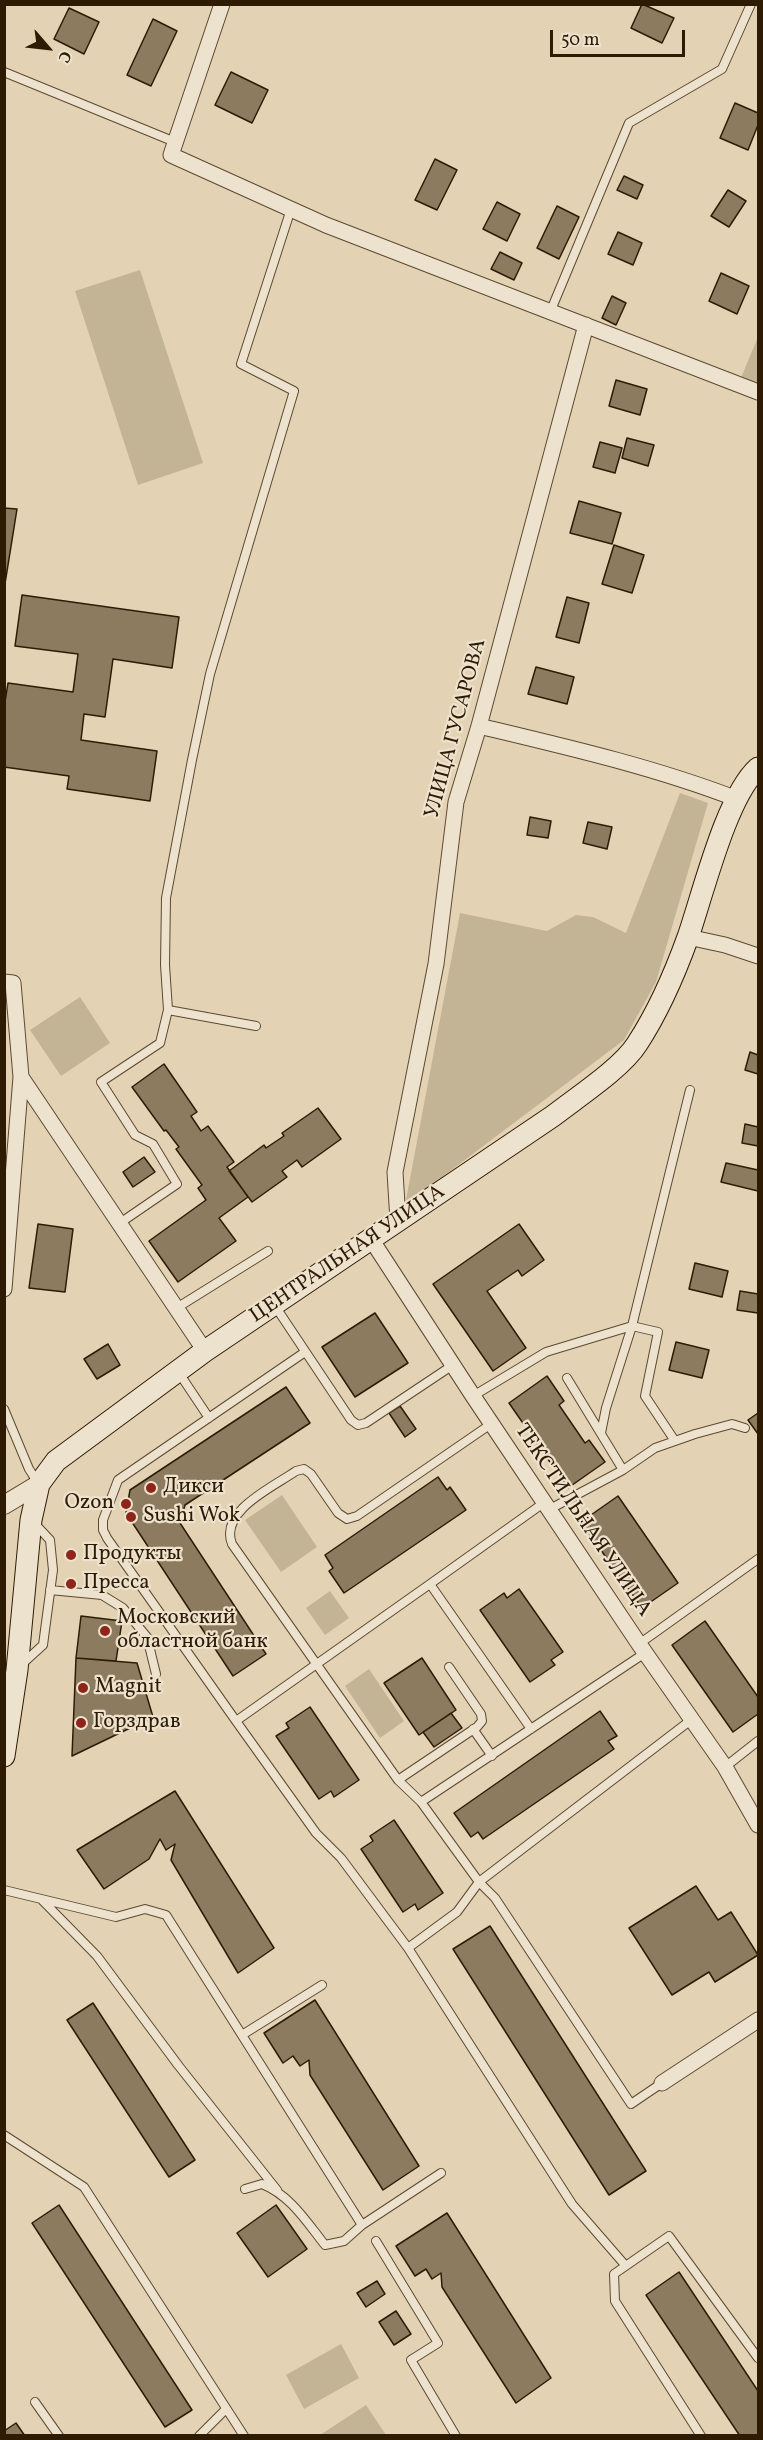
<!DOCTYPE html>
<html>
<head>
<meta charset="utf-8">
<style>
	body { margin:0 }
	#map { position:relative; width:763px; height:2440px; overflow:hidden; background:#e3d3b4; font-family:Vollkorn,serif }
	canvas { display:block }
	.frame { position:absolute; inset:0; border:6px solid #2f1b04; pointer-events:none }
	.north { position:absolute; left:18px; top:18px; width:60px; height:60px; -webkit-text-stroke:4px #ede2ce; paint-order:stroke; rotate:118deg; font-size:16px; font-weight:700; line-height:24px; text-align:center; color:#2f1b04 }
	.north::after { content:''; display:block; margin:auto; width:21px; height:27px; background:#2f1b04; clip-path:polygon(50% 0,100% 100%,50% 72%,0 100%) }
	.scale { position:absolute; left:550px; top:30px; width:135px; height:27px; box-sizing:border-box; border:3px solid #2f1b04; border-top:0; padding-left:8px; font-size:18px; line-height:21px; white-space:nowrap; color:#2f1b04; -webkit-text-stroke:4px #ede2ce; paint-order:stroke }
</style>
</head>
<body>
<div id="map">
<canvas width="763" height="2440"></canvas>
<div class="frame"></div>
<div class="north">С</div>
<div class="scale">50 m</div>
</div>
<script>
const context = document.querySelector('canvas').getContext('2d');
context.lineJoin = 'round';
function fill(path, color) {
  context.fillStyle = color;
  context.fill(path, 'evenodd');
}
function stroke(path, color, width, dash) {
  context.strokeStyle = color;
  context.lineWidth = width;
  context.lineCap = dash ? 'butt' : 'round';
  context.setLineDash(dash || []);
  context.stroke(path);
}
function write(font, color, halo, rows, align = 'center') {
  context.font = font + ' Vollkorn,serif';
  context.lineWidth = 4.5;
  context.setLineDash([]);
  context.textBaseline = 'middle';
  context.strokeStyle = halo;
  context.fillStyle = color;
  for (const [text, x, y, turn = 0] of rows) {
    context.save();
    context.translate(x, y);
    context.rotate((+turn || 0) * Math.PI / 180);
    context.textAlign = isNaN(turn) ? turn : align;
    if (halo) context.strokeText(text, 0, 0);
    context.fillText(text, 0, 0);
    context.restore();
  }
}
const green = new Path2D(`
	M140,270L203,463L138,485L75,291Z
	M758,337V386L740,380Z
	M680,793L708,803L656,982L624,1040L405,1205L460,913L547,931L576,915L593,917L626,933Z
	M80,997L110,1043L61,1076L30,1030Z
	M282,1495L317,1547L281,1572L245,1520Z
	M330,1591L349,1618L325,1635L306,1608Z
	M369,1669L404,1721L380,1738L345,1686Z
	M341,2344L359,2378L304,2409L286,2375Z
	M366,2405L386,2435H320Z`);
const building = new Path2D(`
	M642,4L674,18L662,43L631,28Z
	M69,8L99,22L84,54L54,39Z
	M153,19L177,31L151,86L127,75Z
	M231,72L268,90L252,123L215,105Z
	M735,103L758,113V125L748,150L720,138Z
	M435,159L457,170L437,210L415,200Z
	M624,176L643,185L637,199L617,190Z
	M728,190L746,201L729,227L711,216Z
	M497,202L520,214L507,241L483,229Z
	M557,206L579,217L559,259L537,248Z
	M618,232L642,243L633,265L608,254Z
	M500,252L522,263L514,280L491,269Z
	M721,273L749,286L737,314L709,301Z
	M612,296L626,303L616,325L602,318Z
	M616,380L647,389L640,415L609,406Z
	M627,438L654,445L648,466L622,458Z
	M600,442L622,448L615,473L593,467Z
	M579,501L621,513L612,544L570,533Z
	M4,508L17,509L4,590Z
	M614,545L644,555L632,593L602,584Z
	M22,595L179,617L172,668L113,659L105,717L84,714L81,740L157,751L150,801L67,789L69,776L4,767V708L8,683L73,692L78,654L15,646Z
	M567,597L589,603L579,643L556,637Z
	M536,667L574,677L567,704L528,694Z
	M530,817L551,821L548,838L527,835Z
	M588,822L612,827L607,849L583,843Z
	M750,1052L758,1055V1074L745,1070Z
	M164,1064L197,1112L191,1116L201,1131L208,1126L234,1162L227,1167L248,1197L219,1218L236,1241L178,1282L149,1241L206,1200L198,1188L202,1185L176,1149L179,1147L166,1130L164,1131L132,1087Z
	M318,1108L341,1139L302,1167L297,1160L282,1171L287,1177L252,1202L229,1171L264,1145L266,1148L284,1136L282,1133Z
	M745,1124L758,1127V1146L742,1143Z
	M144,1157L155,1172L133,1187L123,1172Z
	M726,1163L758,1170V1191L721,1182Z
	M38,1224L73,1229L65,1292L29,1288Z
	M519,1224L544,1260L522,1276L518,1270L487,1291L526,1348L493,1371L433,1284Z
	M695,1263L728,1271L722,1297L689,1289Z
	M740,1291L758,1294V1313L737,1310Z
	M375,1313L408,1363L355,1397L322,1347Z
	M676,1342L709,1350L702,1378L669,1370Z
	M108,1344L120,1365L97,1379L84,1359Z
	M547,1376L564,1401L559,1405L585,1443L589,1440L605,1462L568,1488L509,1403Z
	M286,1387L310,1423L185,1505L180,1523L266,1654L233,1676L126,1513L130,1490Z
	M400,1406L416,1429L405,1437L389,1413Z
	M758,1413V1434L748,1420Z
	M438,1477L447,1490L450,1487L466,1510L344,1593L329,1571L333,1568L325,1555Z
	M618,1496L678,1583L642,1608L581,1522Z
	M519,1589L563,1652L551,1660L555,1665L530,1682L480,1610L504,1593L507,1598Z
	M81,1616L122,1621L116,1661L76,1658Z
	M705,1621L758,1697V1714L733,1732L672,1645Z
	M76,1658L137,1663L153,1717L72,1756Z
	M422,1658L456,1710L419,1735L384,1683Z
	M310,1707L359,1780L334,1797L331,1791L319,1799L276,1736L289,1728L286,1723Z
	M600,1711L617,1736L608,1741L614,1749L483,1839L478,1832L471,1837L454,1813Z
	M451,1713L462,1728L434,1747L423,1732Z
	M175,1791L274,1948L238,1973L171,1860L175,1844L166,1850L160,1839L149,1859L104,1889L77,1850Z
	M394,1820L443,1893L418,1910L415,1904L403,1912L361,1849L373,1841L370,1836Z
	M696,1886L718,1920L731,1912L758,1955L715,1982L709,1972L672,1995L629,1928Z
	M490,1926L646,2171L609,2195L453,1949Z
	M315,2000L419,2166L383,2190L310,2075L309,2060L300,2066L293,2056L283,2063L264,2033Z
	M93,2003L195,2160L169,2177L67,2020Z
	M59,2205L192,2410L165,2427L32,2223Z
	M276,2205L307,2249L268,2277L237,2233Z
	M447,2213L551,2378L516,2403L442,2287L441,2273L432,2279L426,2269L415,2276L396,2246Z
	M679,2272L758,2391V2436H740L646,2295Z
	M377,2281L385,2294L366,2307L357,2293Z
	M396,2311L411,2334L394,2345L379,2322Z
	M16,2423L25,2436H4V2431Z`);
const service = new Path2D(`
	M4,72L175,142
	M551,310L629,123L722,69L751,4
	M168,1010L165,965L166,898L192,760L210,674L294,391L241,364L291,209
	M120,1223L177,1184L153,1144L135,1135L101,1082L160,1043L168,1010L256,1026
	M275,1306L351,1420L358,1425L366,1423L453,1365
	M175,1309L268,1251
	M305,1352L118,1480L103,1520V1530L107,1538L236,1721L430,1584
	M179,1373L209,1418
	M473,1396L546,1352L632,1326L658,1332L645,1396L675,1441
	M4,1409L29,1469L38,1483
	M601,1433L606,1408L632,1326L690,1090
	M623,1470L655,1448L695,1434L732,1424L745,1428
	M550,1509L623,1470L567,1378
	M50,1590L102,1595L123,1608L147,1637L156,1674
	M639,1644L758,1559
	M645,1653L421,1802L479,1882L495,1898L631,2104L662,2083
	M22,1664L43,1645L53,1570L50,1540L35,1524
	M236,1721L316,1833L341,1858L408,1948L572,2204L625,2265
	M473,1729L492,1756
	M531,1729L430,1584L545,1502
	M725,1767L758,1741
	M398,1780L477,1727L482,1721L481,1714L449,1667
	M421,1802L398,1780L232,1544C219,1511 273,1487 296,1471L304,1469L311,1474L338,1513L347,1519L357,1516L491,1424
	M4,1890L116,1917L145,1909L166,1915L362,2225L441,2173
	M42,1900L97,1956L178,2065L277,2190
	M408,1948L457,1912L479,1882L691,1720
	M242,2035L322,1985
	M4,2135L84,2187L244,2436
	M245,2189L262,2184C290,2195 306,2221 325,2245L344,2241L362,2225
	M376,2241L438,2343L411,2360L456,2436
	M35,2402L59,2436
	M199,2436L226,2409
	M701,2436L615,2301L614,2274L669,2236L758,2358`);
const minor = new Path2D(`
	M222,4L171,155L326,225L758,392
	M479,726C567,747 654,767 737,799
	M688,937L725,945L758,956
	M4,982L13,983L21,1077L4,1289
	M21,1077L205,1351
	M398,1221L395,1172L436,964L456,802L479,726L586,325
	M371,1239L473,1396L639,1644L725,1767L758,1825
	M662,2083L758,2020`);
const tertiary = new Path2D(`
	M4,1505L39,1484`);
const secondary = new Path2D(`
	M4,1756L17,1670L31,1520L39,1484L56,1461L205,1351L553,1116C576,1098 622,1068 637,1044C658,1012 675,973 688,937C703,894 726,797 758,768`);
const markers = [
	[151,1488,6,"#8f2418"],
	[126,1504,6,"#8f2418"],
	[131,1517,6,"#8f2418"],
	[71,1555,6,"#8f2418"],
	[71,1584,6,"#8f2418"],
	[105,1631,6,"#8f2418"],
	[83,1688,6,"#8f2418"],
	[81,1723,6,"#8f2418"]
];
const streetNames = [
	["УЛИЦА ГУСАРОВА",457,729,-75],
	["ЦЕНТРАЛЬНАЯ УЛИЦА",348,1255,-34],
	["ТЕКСТИЛЬНАЯ УЛИЦА",582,1521,56]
];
const poiNames = [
	["Дикси",163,1488],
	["Ozon",114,1504,"right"],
	["Sushi Wok",143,1517],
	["Продукты",83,1555],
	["Пресса",83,1584],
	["Московский",117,1619],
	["областной банк",117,1643],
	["Magnit",95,1688],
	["Горздрав",93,1723]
];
fill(green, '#c4b496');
fill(building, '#8d7b60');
stroke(building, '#2f1b04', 1.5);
stroke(service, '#5c4930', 10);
stroke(minor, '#5c4930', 17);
stroke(tertiary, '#5c4930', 20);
stroke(secondary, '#2f1b04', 23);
stroke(service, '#ede2ce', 8);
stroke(minor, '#ede2ce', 15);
stroke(tertiary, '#ede2ce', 18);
stroke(secondary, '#ede2ce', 21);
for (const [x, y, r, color] of markers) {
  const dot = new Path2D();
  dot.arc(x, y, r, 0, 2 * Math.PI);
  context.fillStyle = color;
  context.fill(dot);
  stroke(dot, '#ede2ce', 2);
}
write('21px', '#2f1b04', '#ede2ce', streetNames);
write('21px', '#2f1b04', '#ede2ce', poiNames, 'left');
</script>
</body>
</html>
